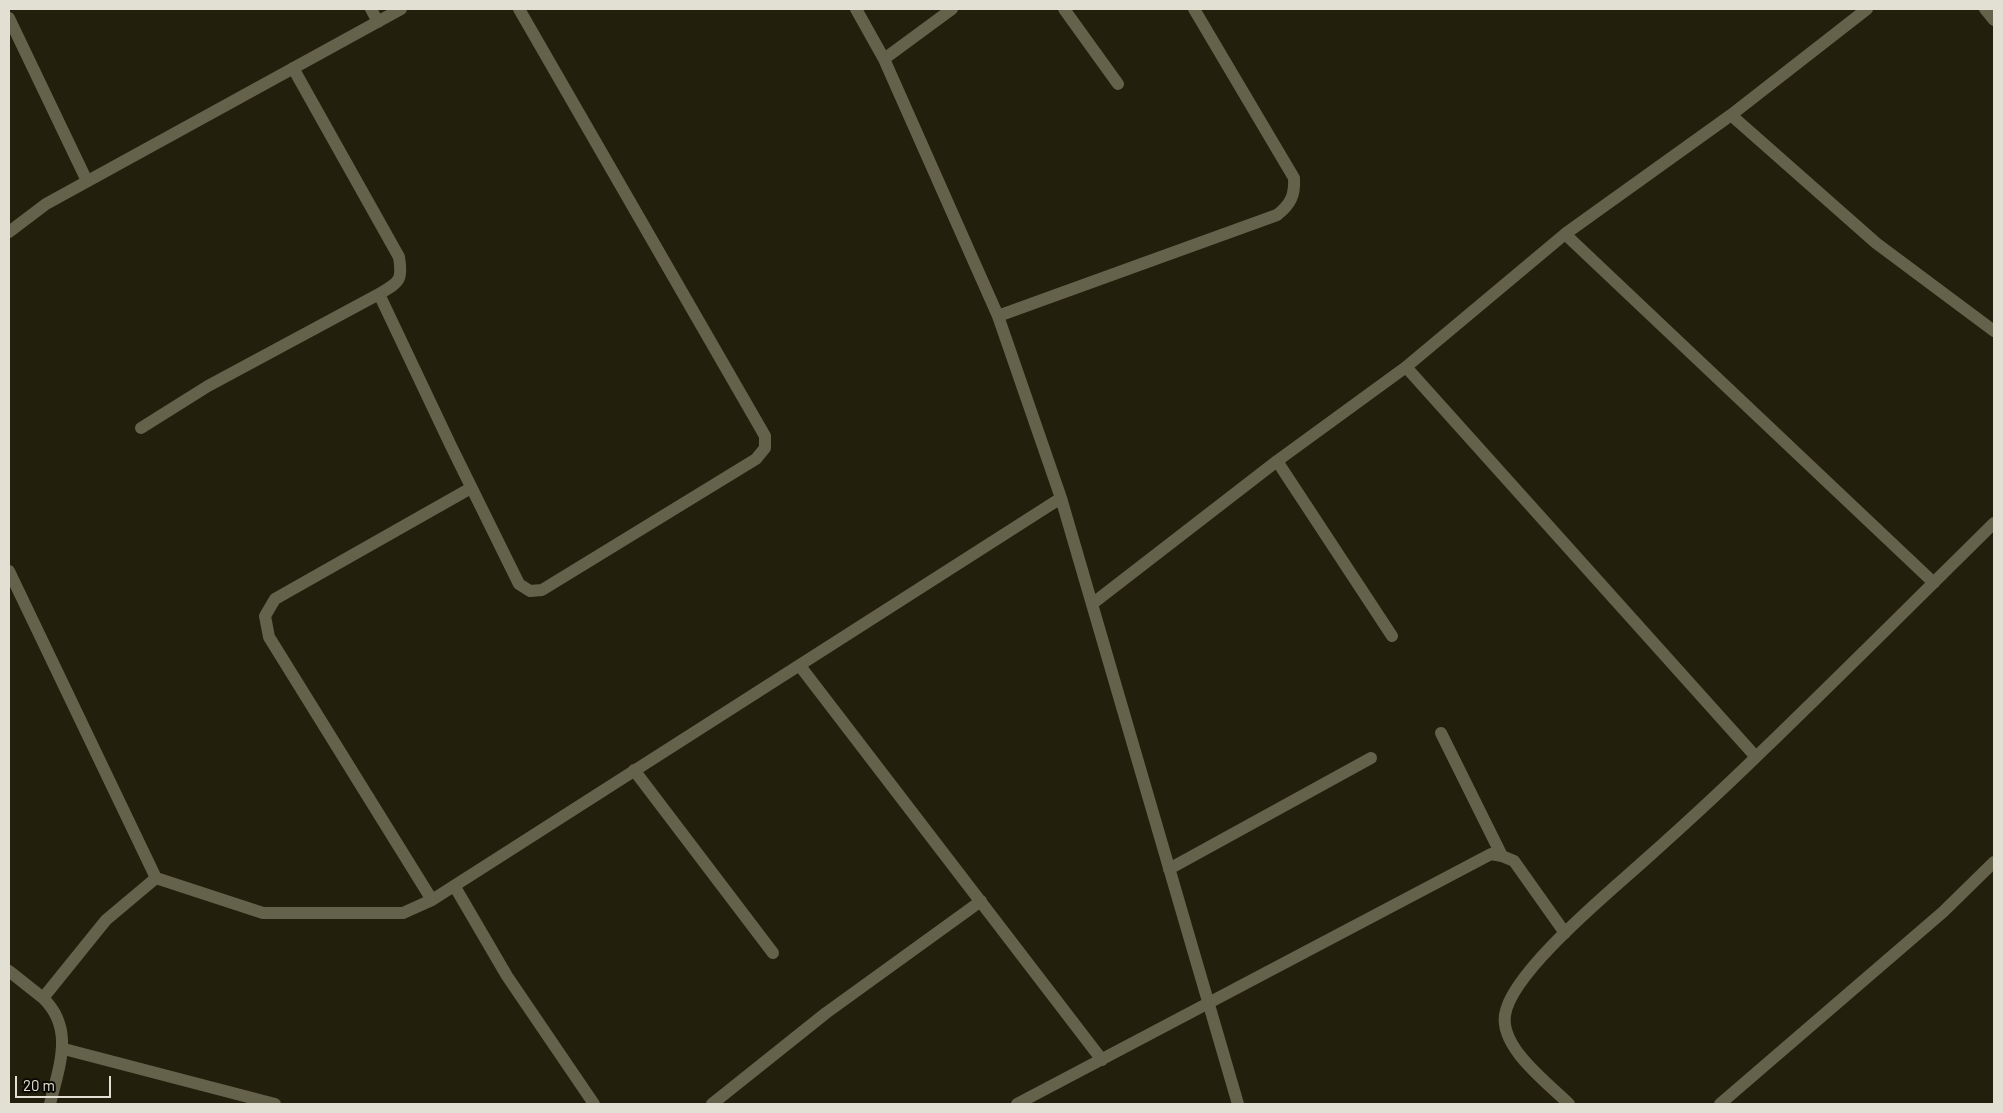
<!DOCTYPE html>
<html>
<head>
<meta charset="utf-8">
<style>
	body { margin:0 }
	#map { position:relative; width:2003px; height:1113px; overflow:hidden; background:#221f0c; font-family:Barlow,sans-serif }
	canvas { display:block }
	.frame { position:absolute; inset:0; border:10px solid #e1e0d3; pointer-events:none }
	.scale { position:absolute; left:15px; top:1076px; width:96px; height:22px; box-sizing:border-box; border:2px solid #e1e0d3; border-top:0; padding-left:6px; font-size:15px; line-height:18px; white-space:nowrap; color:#e1e0d3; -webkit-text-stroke:4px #0a0903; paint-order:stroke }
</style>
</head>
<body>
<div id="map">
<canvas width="2003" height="1113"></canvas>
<div class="frame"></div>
<div class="scale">20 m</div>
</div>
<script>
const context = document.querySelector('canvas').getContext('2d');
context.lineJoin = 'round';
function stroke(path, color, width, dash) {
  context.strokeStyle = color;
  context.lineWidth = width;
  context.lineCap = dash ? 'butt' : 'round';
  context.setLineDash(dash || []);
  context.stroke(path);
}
const minor = new Path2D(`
	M371,9L378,22
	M856,9L884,59L998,316L1061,498L1238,1104
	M1064,9L1118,84
	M1985,9L1994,20
	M9,18L87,181
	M884,59L952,9
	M293,68L399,257C403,281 399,282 379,294L451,446L519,584L530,591L542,590L756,459L765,448V436L519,9
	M1731,115L1876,243L1994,331
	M9,232L46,204L401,9
	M1565,234L1934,583
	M998,316L1277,215C1291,204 1295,195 1294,178L1194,9
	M1406,367L1756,757
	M141,428L208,386L379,294
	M1277,461L1392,636
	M9,571L156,878
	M1092,604L1277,461L1406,367L1565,234L1731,115L1867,9
	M800,666L1102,1060
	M1441,733L1502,856
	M634,770L773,953
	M1169,869L1371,758
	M455,887L507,976L594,1104
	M432,900L269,637L265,616L275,599L471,488
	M9,971L43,998L106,920L156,878L263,913H403L432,900L1061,498
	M43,998C75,1029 59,1066 50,1104
	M64,1049L275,1104
	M712,1104L826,1013L981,901
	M1017,1104L1491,854L1502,856L1514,861L1565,933
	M1569,1104C1548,1083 1500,1048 1505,1015C1511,972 1612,890 1646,859C1683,826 1720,792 1756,757C1836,680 1915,601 1994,523
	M1720,1104L1943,912L1994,862`);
stroke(minor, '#65624c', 12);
</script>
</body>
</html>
